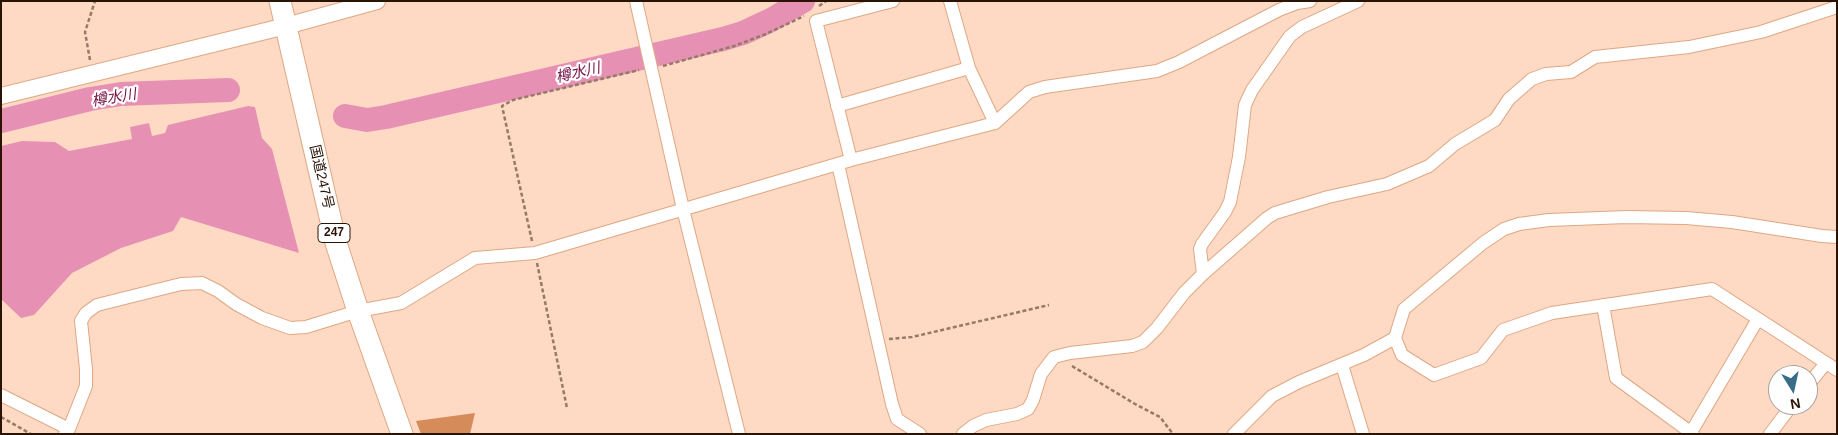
<!DOCTYPE html>
<html>
<head>
<meta charset="utf-8">
<style>
	body { margin:0 }
	#map { position:relative; width:1838px; height:435px; overflow:hidden; background:#fedac4; font-family:Arial,sans-serif }
	canvas { display:block }
	.frame { position:absolute; inset:0; border:2px solid #281305; pointer-events:none }
	.north { position:absolute; left:1768px; top:365px; width:50px; height:50px; box-sizing:border-box; background:#fff; border:1px solid #a9a19b; border-radius:50%; rotate:170deg; font-size:14px; font-weight:700; line-height:20px; text-align:center; color:#281305 }
	.north::after { content:''; display:block; margin:auto; width:18px; height:22px; background:#386c89; clip-path:polygon(50% 0,100% 100%,50% 72%,0 100%) }
</style>
</head>
<body>
<div id="map">
<canvas width="1838" height="435"></canvas>
<div class="frame"></div>
<div class="north">N</div>
</div>
<script>
const g = document.querySelector('canvas').getContext('2d');
g.lineJoin = 'round';
function paint(path, color) {
  g.fillStyle = color;
  g.fill(path, 'evenodd');
}
function shape(rows) {
  const path = new Path2D();
  for (const r of rows) {
    path.moveTo(r[0], r[1]);
    for (let i = 2; i < r.length; i += 2) path.lineTo(r[i], r[i + 1]);
  }
  return path;
}
function stroke(path, color, width, dash) {
  g.strokeStyle = color;
  g.lineWidth = width;
  g.lineCap = dash ? 'butt' : 'round';
  g.setLineDash(dash || []);
  g.stroke(path);
}
function label(font, color, halo, rows, align = 'center') {
  g.font = font + ' Arial,"Noto Sans JP",sans-serif';
  g.lineWidth = 4.5;
  g.setLineDash([]);
  g.textBaseline = 'middle';
  g.strokeStyle = halo;
  g.fillStyle = color;
  for (const [text, x, y, turn = 0] of rows) {
    g.save();
    g.translate(x, y);
    g.rotate((+turn || 0) * Math.PI / 180);
    g.textAlign = isNaN(turn) ? turn : align;
    if (halo) g.strokeText(text, 0, 0);
    g.fillText(text, 0, 0);
    g.restore();
  }
}
const forest = shape([
	[475,413,470,434,421,434,416,421]
]);
const water = shape([
	[248,106,255,107,262,138,272,149,299,253,181,217,173,231,121,248,72,273,34,315,21,318,1,299,1,146,22,141,55,142,69,151,132,139,130,127,149,123,152,136,165,133,168,125]
]);
const river = shape([
	[345,116,367,120,386,117,723,39,743,33,771,20,803,1],
	[1,121,90,99,121,94,228,90]
]);
const path = shape([
	[819,6,826,1],
	[90,60,85,32,95,1],
	[663,66,734,46,766,34,804,16],
	[532,241,502,106,513,100,639,70],
	[537,263,567,408],
	[889,339,912,337,1049,305],
	[1072,366,1135,404,1160,417,1173,434],
	[1,417,31,434]
]);
const minor = shape([
	[636,1,683,209,739,434],
	[950,1,969,68,995,123],
	[837,106,969,68],
	[851,160,816,21,893,1],
	[838,164,892,404,897,419,920,434],
	[1837,237,1822,236,1732,222,1686,218,1626,217,1549,220,1519,224,1504,229,1483,243,1404,309,1395,338,1402,355,1434,375,1481,358,1503,330,1552,313,1712,289,1837,370],
	[1203,274,1267,218,1275,213,1328,197,1387,184,1429,166,1455,144,1495,120,1509,99,1532,79,1546,74,1571,72,1595,57,1689,47,1761,32,1837,7],
	[1603,305,1616,378,1693,434],
	[1342,365,1363,434],
	[1808,385,1826,363],
	[1,395,69,429],
	[65,434,69,429,86,386,86,369,81,321,86,313,97,305,181,284,202,283,218,291,236,304,262,318,290,328,306,327,358,311,401,303,475,258,535,253,851,160,995,123,1029,92,1045,87,1157,71,1179,62,1279,10,1297,3,1310,1],
	[963,434,973,426,986,420,1017,414,1028,409,1033,400,1041,374,1054,357,1070,353,1132,346,1143,342,1157,328,1184,293,1203,274,1200,249,1202,244,1225,212,1230,202,1239,157,1245,105,1252,90,1290,36,1302,27,1358,1],
	[1234,434,1272,396,1299,382,1364,355,1395,338],
	[1690,434,1758,319],
	[1770,434,1792,405]
]);
const tertiary = shape([
	[1,96,286,26,377,1]
]);
const trunk = shape([
	[280,1,336,243,358,311,402,434]
]);
const shields = [
	[334,233,32]
];
const shieldNames = [
	["247",334,233]
];
const streetNames = [
	["国道247号",321,177,77]
];
const waterNames = [
	["樽水川",578,73,-13],
	["樽水川",114,98,-9]
];
paint(forest, '#d58c5a');
paint(water, '#e691b3');
stroke(river, '#e691b3', 24);
stroke(minor, '#dfa783', 14);
stroke(tertiary, '#dfa783', 18);
stroke(trunk, '#dfa783', 23);
stroke(path, '#967967', 2.5, [4, 2.5]);
stroke(minor, '#fff', 12);
stroke(tertiary, '#fff', 16);
stroke(trunk, '#fff', 21);
for (const [x, y, w] of shields) {
  const box = new Path2D();
  box.roundRect(x - w / 2, y - 9.5, w, 19, 4);
  g.fillStyle = '#fff';
  g.fill(box);
  stroke(box, '#281305', 1);
}
label('bold 12px', '#281305', null, shieldNames);
label('14px', '#281305', '#fff', streetNames);
label('italic 15px', '#761147', '#fff', waterNames);
</script>
</body>
</html>
